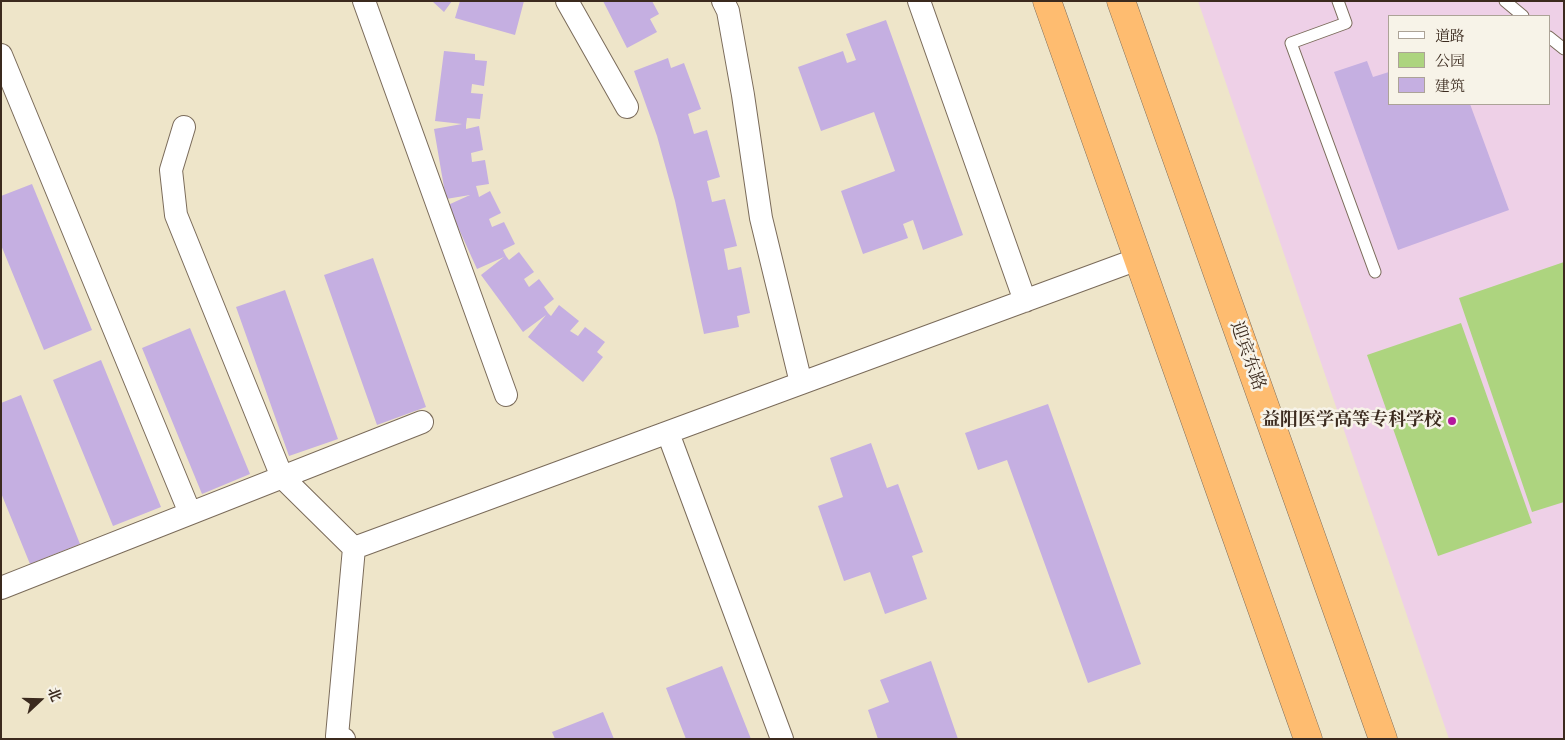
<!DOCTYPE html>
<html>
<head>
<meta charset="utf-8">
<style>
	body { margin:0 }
	#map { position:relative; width:1565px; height:740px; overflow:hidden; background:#eee5c9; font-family:"Libre Bodoni","Noto Serif SC",serif }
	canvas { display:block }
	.frame { position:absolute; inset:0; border:2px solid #3b2a1e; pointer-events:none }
	.legend { position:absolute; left:1388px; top:15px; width:162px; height:90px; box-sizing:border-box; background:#f7f3e8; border:1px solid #aca397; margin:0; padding:6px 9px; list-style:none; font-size:15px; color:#3b2a1e }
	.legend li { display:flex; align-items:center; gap:10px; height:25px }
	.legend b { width:25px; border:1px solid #aca397 }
	.north { position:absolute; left:15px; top:675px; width:50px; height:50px; -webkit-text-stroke:4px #f7f3e8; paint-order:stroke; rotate:69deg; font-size:14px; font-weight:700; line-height:20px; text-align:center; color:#3b2a1e }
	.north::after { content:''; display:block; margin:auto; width:18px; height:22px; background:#3b2a1e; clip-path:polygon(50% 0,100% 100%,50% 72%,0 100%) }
</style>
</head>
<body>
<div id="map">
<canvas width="1565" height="740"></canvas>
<div class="frame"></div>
<ul class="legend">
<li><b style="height:6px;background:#fff"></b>道路</li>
<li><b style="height:14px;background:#add47f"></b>公园</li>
<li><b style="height:14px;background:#c5afe1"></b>建筑</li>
</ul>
<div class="north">北</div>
</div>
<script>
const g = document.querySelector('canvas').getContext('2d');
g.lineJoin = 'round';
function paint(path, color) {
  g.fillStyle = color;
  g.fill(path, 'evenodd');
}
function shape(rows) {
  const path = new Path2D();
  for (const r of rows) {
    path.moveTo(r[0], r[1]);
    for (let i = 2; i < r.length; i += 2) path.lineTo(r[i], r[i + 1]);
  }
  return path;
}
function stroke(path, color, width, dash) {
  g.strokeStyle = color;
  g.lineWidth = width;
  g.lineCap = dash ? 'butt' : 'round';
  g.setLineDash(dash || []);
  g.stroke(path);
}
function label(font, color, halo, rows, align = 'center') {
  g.font = font + ' "Libre Bodoni","Noto Serif SC",serif';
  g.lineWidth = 5;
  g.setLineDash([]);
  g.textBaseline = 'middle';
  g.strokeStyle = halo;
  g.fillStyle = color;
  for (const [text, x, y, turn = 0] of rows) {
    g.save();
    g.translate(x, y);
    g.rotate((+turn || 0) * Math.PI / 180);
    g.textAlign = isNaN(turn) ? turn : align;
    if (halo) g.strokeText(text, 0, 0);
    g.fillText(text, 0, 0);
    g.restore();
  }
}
const built = shape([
	[1198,1,1564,1,1564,739,1449,739],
	[1389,16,1549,16,1549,104,1389,104]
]);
const green = shape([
	[1564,262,1564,502,1532,512,1459,298],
	[1461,323,1532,523,1438,556,1367,355]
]);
const building = shape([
	[432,1,452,1,444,12],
	[460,1,524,1,515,35,455,18],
	[603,1,652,1,659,14,650,19,657,32,627,48],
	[886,20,963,235,923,250,913,220,903,224,908,238,863,254,841,191,895,171,874,112,821,131,798,67,843,51,847,63,856,60,846,34],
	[444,51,475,54,475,60,487,61,484,86,472,84,471,93,483,94,480,119,467,118,466,125,466,129,479,126,483,150,471,153,472,162,485,160,489,184,476,186,478,193,479,197,490,191,501,213,489,219,492,227,504,222,515,244,503,250,506,256,509,260,519,252,534,272,524,279,529,287,539,279,554,299,544,307,548,313,551,316,559,305,579,321,570,331,578,336,585,327,605,342,597,352,603,357,583,382,528,337,546,315,523,332,481,275,504,257,477,269,448,205,470,195,446,199,434,129,462,124,435,121],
	[668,58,671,68,684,63,701,109,688,114,694,134,707,130,720,177,707,181,712,202,725,199,737,246,724,249,728,270,741,267,750,313,737,316,739,327,704,334,675,201,657,136,634,71],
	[1367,61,1373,77,1389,72,1389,104,1470,104,1509,210,1398,250,1334,72],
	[32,184,92,330,44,350,1,245,1,196],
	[373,258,426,407,377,425,324,275],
	[285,290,338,439,289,456,236,307],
	[190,328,250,474,202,494,142,348],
	[101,360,161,507,113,526,53,380],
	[21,395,80,544,30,564,1,493,1,403],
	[1048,404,1141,664,1088,683,1007,460,978,470,965,433],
	[871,443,887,488,898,484,923,552,912,556,927,599,885,614,870,572,844,581,818,506,843,497,830,458],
	[931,661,958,739,878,739,868,710,889,702,880,680],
	[722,666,751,739,686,739,666,688],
	[603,712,614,739,555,739,552,732]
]);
const service = shape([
	[1338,1,1346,23,1291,43,1375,272],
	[1505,1,1523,16],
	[1549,37,1564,49]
]);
const minor = shape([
	[364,1,506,395],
	[567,1,627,107],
	[723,1,728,11,743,95,761,218,801,383],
	[919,1,1025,301],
	[1,55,190,513],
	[184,127,171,170,176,215,282,477,354,548,1138,259],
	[668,433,782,739],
	[1,588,422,422],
	[344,739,337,736,354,548]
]);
const trunk = shape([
	[1047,1,1308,739],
	[1121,1,1383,739]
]);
const markers = [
	[1452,421,5,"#b5179e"]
];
const streetNames = [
	["迎宾东路",1247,356,70]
];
const poiNames = [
	["益阳医学高等专科学校",1442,421]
];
paint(built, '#eed0e7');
paint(green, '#add47f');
paint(building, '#c5afe1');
stroke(service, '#7a6b5a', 13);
stroke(minor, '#7a6b5a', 24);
stroke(trunk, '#7a6b5a', 29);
stroke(service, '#fff', 11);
stroke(minor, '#fff', 22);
stroke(trunk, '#febc70', 28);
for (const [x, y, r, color] of markers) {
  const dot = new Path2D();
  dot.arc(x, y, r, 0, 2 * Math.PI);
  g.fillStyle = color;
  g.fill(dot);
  stroke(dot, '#f7f3e8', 2);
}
label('18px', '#3b2a1e', '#f7f3e8', streetNames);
label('bold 18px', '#3b2a1e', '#f7f3e8', poiNames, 'right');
</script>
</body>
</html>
